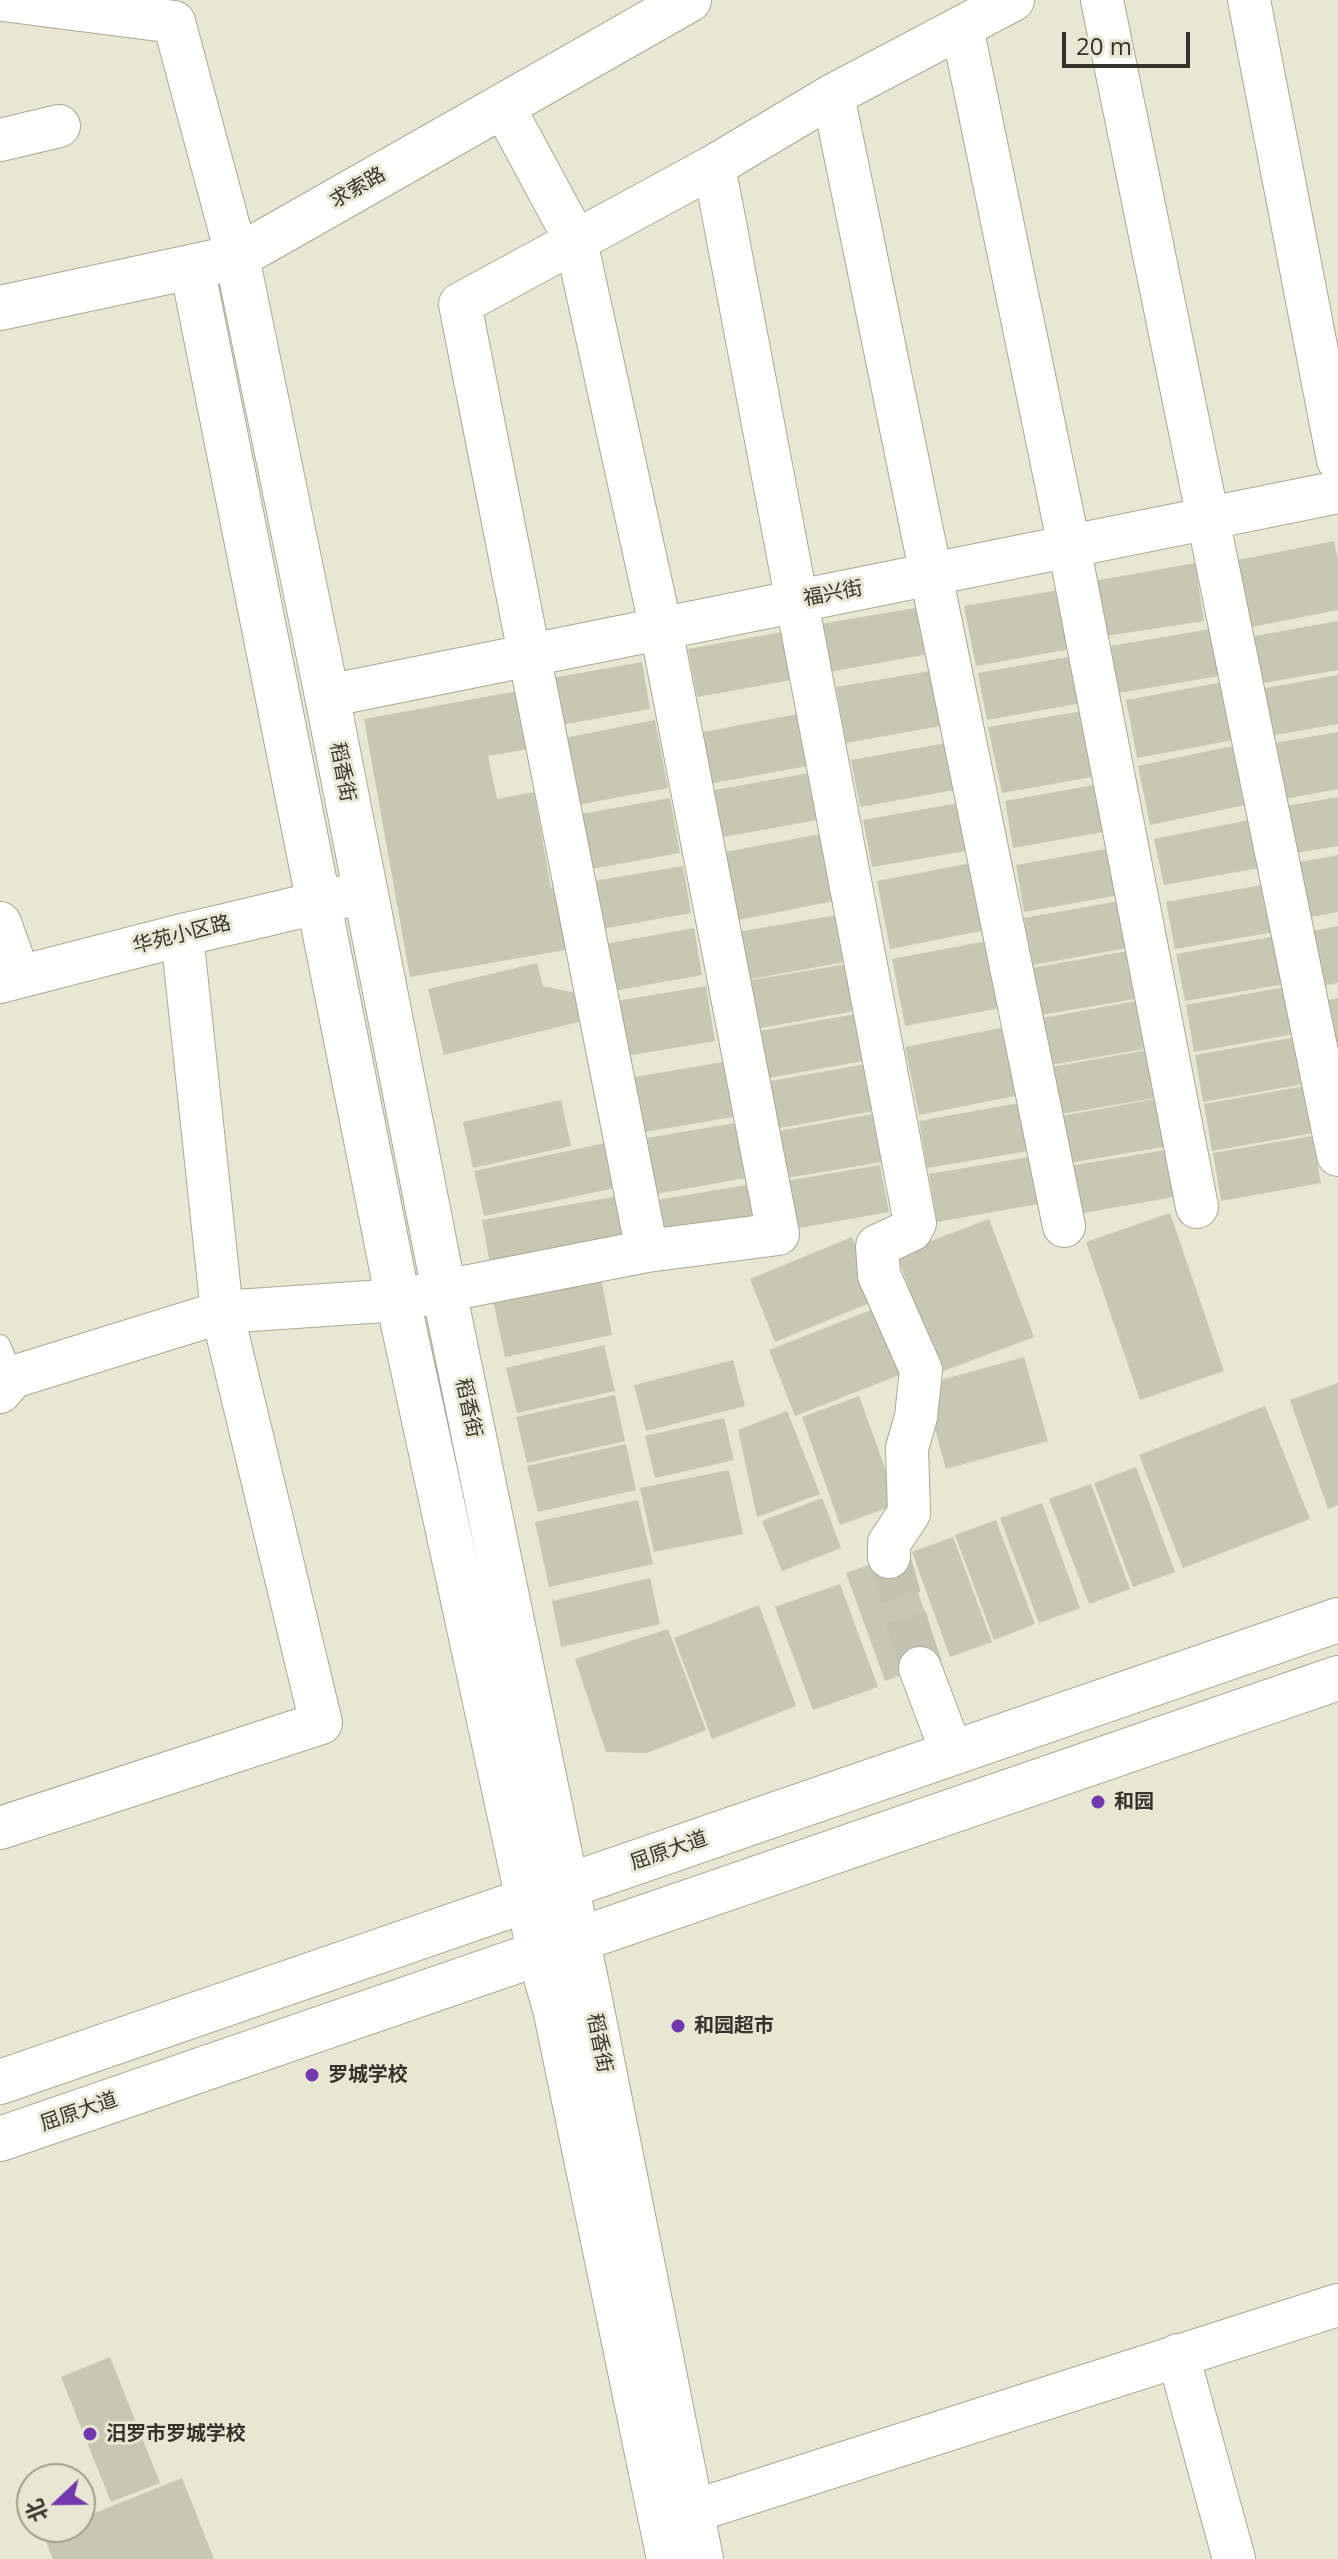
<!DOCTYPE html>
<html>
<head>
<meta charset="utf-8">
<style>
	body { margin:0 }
	#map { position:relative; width:1338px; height:2559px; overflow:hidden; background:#e8e7d3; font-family:"Open Sans","Noto Sans SC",sans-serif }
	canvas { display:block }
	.north { position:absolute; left:16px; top:2463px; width:80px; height:80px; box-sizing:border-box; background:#e8e7d3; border:2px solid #a09f90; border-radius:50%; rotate:248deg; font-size:22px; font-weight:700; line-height:32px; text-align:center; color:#34342c }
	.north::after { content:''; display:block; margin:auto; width:28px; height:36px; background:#7438ae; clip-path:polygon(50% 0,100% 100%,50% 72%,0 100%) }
	.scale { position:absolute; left:1062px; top:32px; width:128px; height:36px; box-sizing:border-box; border:4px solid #34342c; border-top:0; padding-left:10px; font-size:24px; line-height:28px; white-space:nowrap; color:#34342c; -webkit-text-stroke:6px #e8e7d3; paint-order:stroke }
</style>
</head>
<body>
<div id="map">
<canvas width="1338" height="2559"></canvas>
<div class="north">北</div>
<div class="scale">20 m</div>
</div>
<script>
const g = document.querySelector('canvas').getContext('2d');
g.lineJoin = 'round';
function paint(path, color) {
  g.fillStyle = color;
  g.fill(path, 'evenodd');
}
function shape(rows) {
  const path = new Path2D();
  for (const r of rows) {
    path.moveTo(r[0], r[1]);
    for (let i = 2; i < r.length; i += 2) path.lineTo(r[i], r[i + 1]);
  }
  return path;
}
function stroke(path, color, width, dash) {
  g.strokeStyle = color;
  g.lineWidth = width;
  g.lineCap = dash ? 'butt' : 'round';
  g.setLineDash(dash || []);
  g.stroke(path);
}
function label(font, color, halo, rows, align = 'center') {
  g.font = font + ' "Open Sans","Noto Sans SC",sans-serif';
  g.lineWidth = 6;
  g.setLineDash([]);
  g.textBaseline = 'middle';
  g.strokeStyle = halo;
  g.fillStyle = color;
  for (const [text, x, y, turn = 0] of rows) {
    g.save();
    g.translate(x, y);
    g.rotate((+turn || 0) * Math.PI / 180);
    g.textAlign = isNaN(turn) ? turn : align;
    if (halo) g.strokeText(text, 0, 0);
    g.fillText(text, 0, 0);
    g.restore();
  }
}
const building = shape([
	[1334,541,1338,560,1338,610,1246,628,1233,561],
	[1195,563,1204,621,1106,636,1094,581],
	[1065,589,1076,648,976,666,964,606],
	[921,607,929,654,829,672,820,624],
	[1338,621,1338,670,1258,684,1249,637],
	[1210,629,1219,676,1119,693,1111,646],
	[788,631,797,679,697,697,688,649],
	[1079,655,1087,702,987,720,978,673],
	[642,662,650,709,550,727,541,680],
	[936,670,946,725,846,743,836,687],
	[1338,675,1338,724,1270,736,1261,689],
	[1223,682,1234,740,1137,758,1126,700],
	[523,690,534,748,488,756,497,799,534,792,551,888,565,885,577,948,410,977,364,719],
	[1088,710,1103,775,1002,793,988,727],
	[798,714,808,766,708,784,698,733],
	[655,720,668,788,567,807,554,740],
	[1338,732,1338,789,1284,799,1274,743],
	[952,742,960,789,860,807,851,760],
	[1232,746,1245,805,1150,825,1138,766],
	[809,773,817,820,718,838,709,791],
	[1105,783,1114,830,1013,848,1005,801],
	[1338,797,1338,846,1295,853,1287,806],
	[670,798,680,853,580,871,570,816],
	[964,802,972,850,872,867,863,820],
	[1254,819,1265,867,1164,885,1154,839],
	[820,834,834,901,733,921,720,853],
	[1117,847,1125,894,1024,912,1016,865],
	[1338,855,1338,912,1305,918,1295,863],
	[977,862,991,929,890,949,877,881],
	[683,866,691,913,591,931,582,883],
	[1267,884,1275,932,1175,949,1166,902],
	[1125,900,1133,947,1033,965,1024,918],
	[837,915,845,962,746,980,737,932],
	[1338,926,1338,983,1322,986,1313,931],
	[694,928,702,975,602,993,594,946],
	[1276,936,1285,984,1185,1001,1176,954],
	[992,940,1006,1007,905,1026,892,959],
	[1133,950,1141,998,1041,1015,1032,968],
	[537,963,543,986,576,993,583,1021,444,1055,428,989],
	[847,964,855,1011,755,1029,746,981],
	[706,986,715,1041,614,1058,605,1003],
	[1285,987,1294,1034,1194,1052,1186,1005],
	[1338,998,1338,1060,1325,1001],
	[1142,1000,1151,1048,1050,1065,1042,1018],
	[855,1014,863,1061,763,1079,754,1032],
	[1006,1027,1020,1095,919,1115,905,1047],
	[1296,1037,1304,1084,1203,1102,1195,1055],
	[1153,1049,1161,1097,1061,1114,1052,1067],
	[723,1062,733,1117,633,1134,623,1079],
	[866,1064,874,1111,774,1129,765,1082],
	[1305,1086,1313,1133,1212,1151,1204,1104],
	[1161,1098,1169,1146,1069,1163,1061,1116],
	[561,1100,571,1146,473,1168,463,1122],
	[1019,1103,1028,1151,927,1168,919,1121],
	[873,1114,882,1162,781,1179,773,1132],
	[747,1121,757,1176,656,1194,647,1138],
	[1312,1136,1321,1183,1221,1201,1213,1153],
	[619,1140,629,1185,484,1216,474,1171],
	[1171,1149,1179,1196,1078,1214,1070,1166],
	[1029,1157,1038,1204,937,1222,929,1174],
	[880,1165,889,1212,788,1230,780,1182],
	[758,1183,766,1230,666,1248,657,1200],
	[630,1194,639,1243,491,1270,482,1220],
	[1170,1213,1224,1371,1140,1400,1086,1242],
	[989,1219,1034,1337,941,1372,896,1254],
	[852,1237,877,1300,775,1342,750,1279],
	[601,1278,612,1335,505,1357,493,1300],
	[881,1306,907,1372,795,1416,769,1350],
	[604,1345,615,1391,517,1413,506,1368],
	[1024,1357,1048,1441,946,1469,923,1385],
	[733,1360,745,1406,646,1431,634,1385],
	[1338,1383,1338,1505,1328,1509,1290,1400],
	[615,1395,625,1441,527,1463,516,1417],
	[859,1396,898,1504,840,1525,802,1417],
	[1265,1406,1310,1519,1183,1568,1139,1455],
	[787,1411,820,1494,757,1517,738,1430],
	[724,1418,734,1460,655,1478,645,1436],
	[626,1444,636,1490,538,1512,527,1466],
	[1136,1467,1175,1572,1133,1587,1094,1483],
	[729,1470,743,1534,654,1552,640,1488],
	[1091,1484,1130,1589,1089,1604,1049,1499],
	[822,1498,841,1548,782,1571,762,1521],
	[638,1500,653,1564,549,1587,535,1522],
	[1042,1503,1080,1608,1039,1623,1000,1518],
	[996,1520,1035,1624,994,1640,955,1535],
	[953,1537,992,1642,950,1657,912,1552],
	[904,1552,942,1661,885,1681,846,1573],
	[650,1578,660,1624,561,1647,552,1601],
	[840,1584,878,1687,813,1710,775,1607],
	[759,1605,796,1706,712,1739,674,1638],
	[668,1629,706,1730,647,1753,606,1752,575,1659],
	[110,2357,160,2483,111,2502,61,2377],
	[182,2478,214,2559,53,2559,43,2534,60,2527,80,2527,80,2519]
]);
const minorTunnel = shape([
	[889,1557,920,1668]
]);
const service = shape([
	[0,1345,13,1377]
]);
const minor = shape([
	[3,0,174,22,237,257],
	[1102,0,1338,1155],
	[1249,0,1338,460],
	[962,27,1069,546,1197,1207],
	[833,95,1064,1226],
	[0,140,59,126],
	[714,166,915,1223,911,1230,877,1246,879,1275,921,1370,916,1417,907,1448,909,1513,889,1543,889,1557],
	[327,696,1338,492],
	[0,923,19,976],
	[0,982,182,935,364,892],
	[647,1251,460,304,714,166,833,95,1013,0],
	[0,1392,13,1377,222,1312,398,1300,647,1251,778,1234,661,629,576,241,503,106],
	[920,1668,952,1753],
	[0,1828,321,1723,222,1312,182,935],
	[1178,2355,1234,2559],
	[691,2512,1338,2305]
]);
const tertiary = shape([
	[237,257,327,696,444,1291,590,2000,701,2559],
	[192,267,398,1300,540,1955,556,2013,669,2559],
	[0,308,237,257,689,0]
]);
const primary = shape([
	[0,2082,1338,1620],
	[0,2139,1338,1678]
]);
const markers = [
	[1098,1802,8,"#7438ae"],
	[678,2026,8,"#7438ae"],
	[312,2075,8,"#7438ae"],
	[90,2434,8,"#7438ae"]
];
const streetNames = [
	["求索路",358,188,-30],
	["福兴街",833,594,-11],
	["稻香街",342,772,79],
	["华苑小区路",182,935,-14],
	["稻香街",468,1408,78],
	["屈原大道",669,1851,-19],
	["稻香街",599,2043,79],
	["屈原大道",79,2112,-19]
];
const poiNames = [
	["和园",1114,1802],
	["和园超市",694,2026],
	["罗城学校",328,2075],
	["汨罗市罗城学校",106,2434]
];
paint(building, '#c8c7b3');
stroke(minorTunnel, '#c4c3b2', 42, [42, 21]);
stroke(service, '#a9a996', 22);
stroke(minor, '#a9a996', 44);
stroke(tertiary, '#a9a996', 46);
stroke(primary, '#a9a996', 46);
stroke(service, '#fff', 20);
stroke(minor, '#fff', 42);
stroke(tertiary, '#fff', 44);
stroke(primary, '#fff', 44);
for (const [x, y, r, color] of markers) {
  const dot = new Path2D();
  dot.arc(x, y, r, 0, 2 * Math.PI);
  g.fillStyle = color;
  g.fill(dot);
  stroke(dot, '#e8e7d3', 3);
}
label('20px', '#34342c', '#e8e7d3', streetNames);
label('bold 20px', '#34342c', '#e8e7d3', poiNames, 'left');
</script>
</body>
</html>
